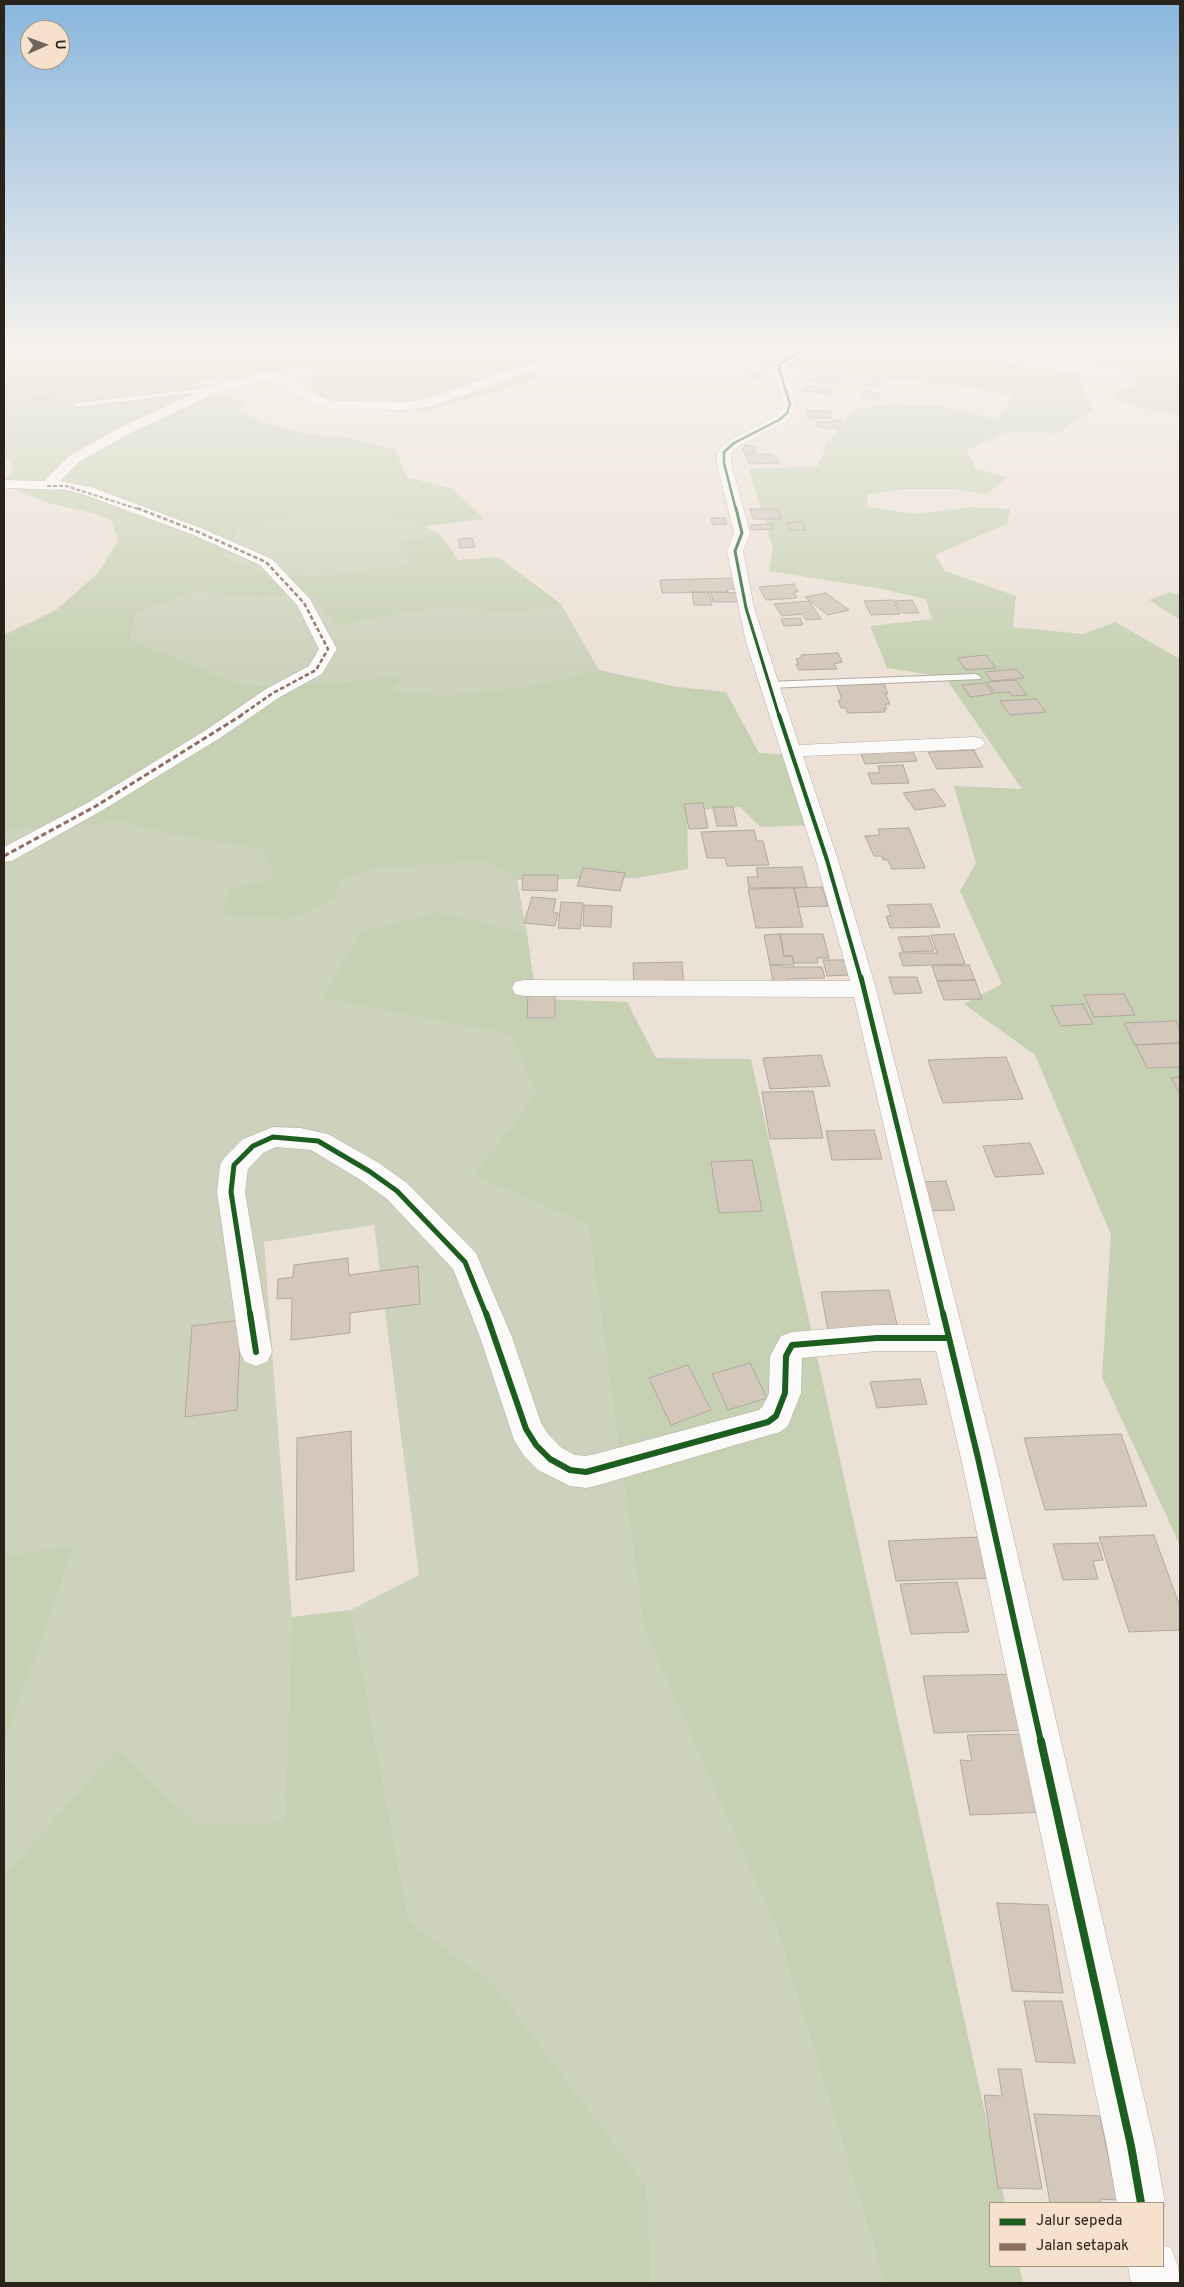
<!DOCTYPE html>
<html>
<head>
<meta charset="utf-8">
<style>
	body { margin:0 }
	#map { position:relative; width:1184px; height:2287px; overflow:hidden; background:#ece1d6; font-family:Overpass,sans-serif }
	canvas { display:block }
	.frame { position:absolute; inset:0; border:5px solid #2a231b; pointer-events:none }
	.legend { position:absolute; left:989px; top:2202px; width:175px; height:65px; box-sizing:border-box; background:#f6e2cc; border:1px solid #a49685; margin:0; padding:6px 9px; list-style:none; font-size:15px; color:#2a231b }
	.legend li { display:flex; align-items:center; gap:10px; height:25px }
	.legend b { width:25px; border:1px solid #a49685 }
	.north { position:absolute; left:20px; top:20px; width:50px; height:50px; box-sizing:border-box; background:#f6e2cc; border:1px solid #a49685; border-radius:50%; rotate:88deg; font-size:14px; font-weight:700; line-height:20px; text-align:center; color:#2a231b }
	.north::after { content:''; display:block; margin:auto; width:18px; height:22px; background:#6e665c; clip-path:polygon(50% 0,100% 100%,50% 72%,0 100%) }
</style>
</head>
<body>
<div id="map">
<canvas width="1184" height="2287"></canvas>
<div class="frame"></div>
<ul class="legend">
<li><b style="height:6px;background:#1b5e20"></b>Jalur sepeda</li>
<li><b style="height:6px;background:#8d6e63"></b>Jalan setapak</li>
</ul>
<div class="north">U</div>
</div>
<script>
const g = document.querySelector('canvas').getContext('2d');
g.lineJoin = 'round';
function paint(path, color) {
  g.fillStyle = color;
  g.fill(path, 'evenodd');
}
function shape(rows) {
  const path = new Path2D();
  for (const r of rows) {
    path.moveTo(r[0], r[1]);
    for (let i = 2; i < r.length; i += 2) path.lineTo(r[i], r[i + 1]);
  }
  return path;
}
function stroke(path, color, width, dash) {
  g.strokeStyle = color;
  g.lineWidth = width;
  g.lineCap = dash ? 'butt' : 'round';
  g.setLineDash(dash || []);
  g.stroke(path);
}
const green = shape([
	[627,348,673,348,719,361,638,355],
	[340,512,382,516,424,526,441,535,401,539,412,564,309,576,255,569,221,553,239,528,287,519],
	[196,591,260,599,311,595,335,626,443,607,516,614,561,604,599,670,529,686,449,695,392,691,404,676,319,683,241,685,131,639,136,614],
	[118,821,163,833,262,849,274,877,230,889,340,880,377,868,489,862,517,880,527,933,441,912,322,998,511,1035,536,1094,473,1175,588,1225,644,1629,777,1930,885,2283,652,2283,647,2187,493,1983,409,1921,351,1610,419,1575,374,1225,264,1242,292,1616,284,1822,195,1823,117,1748,4,1878,6,1739,75,1545,4,1556,4,829,69,828]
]);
const forest = shape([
	[4,348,21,348,21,351,44,354,50,348,627,348,638,355,613,355,529,371,542,379,431,409,379,410,341,408,326,405,311,386,314,370,303,365,281,372,240,379,202,380,199,391,246,401,239,410,265,423,302,433,350,438,396,450,406,477,452,489,485,519,424,526,382,516,340,512,287,519,239,528,222,554,255,569,309,576,412,564,401,539,441,535,458,560,498,557,561,604,516,614,443,607,335,626,311,595,260,599,196,591,136,614,131,639,241,685,319,683,404,676,392,691,449,695,529,686,599,670,677,687,726,692,759,753,793,755,814,825,761,827,740,807,687,811,688,869,636,878,517,880,489,862,377,868,340,880,334,899,290,919,223,915,230,889,274,877,262,849,163,833,118,821,69,828,4,829,4,702,6,696,4,695,4,635,56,610,98,573,118,541,112,521,95,514,49,503,22,493,4,482,14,467,4,455],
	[673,348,1026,348,1023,356,978,353,981,360,1077,372,1092,410,1058,433,1009,432,966,450,976,469,1007,477,986,495,954,489,906,489,868,494,867,507,914,514,971,507,1010,509,1007,524,935,555,945,571,1016,596,1013,627,1083,634,1115,622,1180,659,1180,1545,1102,1377,1111,1235,1035,1055,964,1004,1002,984,960,891,976,863,954,786,1022,789,945,677,887,668,870,626,932,619,926,599,883,589,769,571,773,548,749,469,818,466,827,443,855,408,893,405,942,406,996,419,1014,396,967,387,719,361],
	[1064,348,1180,348,1180,415,1132,406,1113,395,1138,384,1122,371,1081,358],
	[1170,592,1180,595,1180,620,1149,600],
	[441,912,527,933,536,999,627,1002,656,1058,751,1059,1005,2203,990,2203,990,2266,1019,2266,1023,2283,885,2283,777,1930,644,1629,588,1225,473,1175,536,1094,511,1035,322,998,362,932],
	[75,1545,6,1739,4,1877,117,1748,195,1823,284,1822,292,1617,351,1610,409,1921,493,1983,647,2187,652,2283,4,2283,4,1556]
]);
const building = shape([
	[496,369,505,372,494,376,484,373,496,369],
	[827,372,844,374,837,384,807,380,813,373,825,375,827,372],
	[748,373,762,373,764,377,750,377,748,373],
	[174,378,179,387,161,389,157,381,174,378],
	[464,379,477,382,467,386,454,383,464,379],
	[868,379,886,381,883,387,865,385,868,379],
	[153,382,156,387,140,389,137,384,153,382],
	[806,386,831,387,829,391,834,391,832,394,803,391,806,386],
	[866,391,881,393,877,399,862,397,866,391],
	[49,398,52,404,37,406,34,400,49,398],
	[807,410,830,411,831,418,807,418,807,410],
	[832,420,842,421,839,429,818,427,819,425,816,425,817,421,831,422,832,420],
	[745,445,757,447,754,453,742,451,745,445],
	[745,454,773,454,780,463,749,464,745,454],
	[750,509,778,509,781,519,753,519,750,509],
	[711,518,725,518,727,524,713,525,711,518],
	[802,522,805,530,790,530,787,523,802,522],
	[772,524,773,529,752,530,751,525,772,524],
	[472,538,475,547,460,548,458,539,472,538],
	[734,578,737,589,727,589,728,592,662,593,660,580,734,578],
	[794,584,798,592,794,592,797,598,766,600,759,587,794,584],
	[692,592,709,592,712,605,694,605,692,592],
	[711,592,740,593,742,602,713,602,711,592],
	[826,593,849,610,828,615,805,597,826,593],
	[893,600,900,614,871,615,864,601,893,600],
	[912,600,919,613,902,613,895,601,912,600],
	[809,601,821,619,806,620,802,614,782,616,774,604,809,601],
	[800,618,803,625,784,626,781,619,800,618],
	[838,653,842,662,834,664,837,669,799,670,796,664,799,664,796,659,802,657,801,655,838,653],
	[986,655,996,668,966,670,957,658,986,655],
	[1016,669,1024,678,992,681,985,672,1016,669],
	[1015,680,1027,695,1012,696,1009,692,995,693,987,682,1015,680],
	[985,683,993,694,970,697,962,685,985,683],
	[884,684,888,694,885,694,890,704,885,704,887,709,884,709,885,712,848,713,845,708,841,708,838,700,842,700,837,685,884,684],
	[1036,699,1046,712,1010,715,1000,701,1036,699],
	[912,749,917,761,865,764,860,751,912,749],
	[974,750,983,767,937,769,928,752,974,750],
	[903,765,909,783,872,784,868,773,880,773,878,766,903,765],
	[934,789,946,806,915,810,903,793,934,789],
	[703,803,708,828,689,829,684,804,703,803],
	[713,807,733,807,737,826,717,826,713,807],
	[909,828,925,868,892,869,888,860,883,860,882,856,874,856,865,836,880,835,878,829,909,828],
	[754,830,757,841,763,841,769,865,727,866,725,858,707,858,701,832,754,830],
	[802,867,807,887,749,888,747,877,758,877,756,868,802,867],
	[583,868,625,873,620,891,577,886,583,868],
	[523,875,558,875,557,891,522,890,523,875],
	[822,887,828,906,798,907,794,888,822,887],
	[794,888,803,927,756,928,748,889,794,888],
	[532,897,556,899,553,912,558,913,555,926,524,923,532,897],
	[561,902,583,903,580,929,558,928,561,902],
	[931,904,940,927,890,928,886,916,891,916,887,905,931,904],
	[584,905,612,906,611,927,583,926,584,905],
	[780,934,823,934,829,958,817,958,818,963,794,963,792,956,784,956,780,934],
	[780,934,784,956,792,956,794,965,770,965,764,935,780,934],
	[954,934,965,964,903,966,899,953,937,953,931,935,954,934],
	[929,936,934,951,903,952,898,937,929,936],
	[823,960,845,960,849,975,827,976,823,960],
	[682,962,684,987,634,988,633,963,682,962],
	[770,965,781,965,782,967,822,967,825,978,787,979,788,986,774,986,770,965],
	[969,965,975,980,937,981,932,966,969,965],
	[889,977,917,977,922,993,894,994,889,977],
	[975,980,982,999,944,1000,937,981,975,980],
	[1124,994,1135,1015,1094,1017,1084,995,1124,994],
	[528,995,555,995,555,1018,527,1018,528,995],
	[1083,1004,1093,1024,1061,1026,1051,1006,1083,1004],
	[1176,1021,1180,1030,1180,1043,1135,1045,1124,1023,1176,1021],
	[1180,1043,1180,1067,1147,1068,1136,1045,1180,1043],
	[821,1055,830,1086,770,1089,763,1058,821,1055],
	[1006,1057,1023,1099,943,1103,928,1060,1006,1057],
	[1180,1077,1180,1094,1171,1078,1180,1077],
	[813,1091,823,1138,770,1139,762,1092,813,1091],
	[874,1130,882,1159,832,1160,826,1131,874,1130],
	[1030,1143,1044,1174,995,1177,983,1146,1030,1143],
	[752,1160,762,1211,719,1213,711,1162,752,1160],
	[946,1181,955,1210,930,1211,922,1182,946,1181],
	[348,1258,349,1275,418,1266,420,1304,350,1313,350,1333,291,1340,292,1298,277,1299,278,1279,293,1277,294,1265,348,1258],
	[889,1290,898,1329,828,1331,821,1292,889,1290],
	[241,1320,237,1410,185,1417,192,1326,241,1320],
	[750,1363,767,1398,728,1410,712,1374,750,1363],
	[688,1365,711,1410,671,1425,649,1378,688,1365],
	[920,1379,927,1404,877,1408,870,1382,920,1379],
	[351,1431,354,1571,296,1580,297,1438,351,1431],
	[1121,1434,1147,1506,1045,1510,1024,1438,1121,1434],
	[1154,1535,1180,1607,1180,1630,1129,1632,1099,1537,1154,1535],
	[980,1537,991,1578,896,1581,888,1541,980,1537],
	[1098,1543,1103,1560,1093,1561,1098,1579,1063,1580,1053,1544,1098,1543],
	[957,1582,969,1632,911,1634,900,1584,957,1582],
	[1023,1674,1033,1730,934,1733,923,1676,1023,1674],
	[1029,1734,1048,1812,970,1815,960,1760,972,1761,967,1735,1029,1734],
	[997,1903,1048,1905,1063,1993,1012,1991,997,1903],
	[1024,2001,1062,2001,1075,2063,1036,2062,1024,2001],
	[998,2069,1021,2069,1042,2189,998,2188,984,2095,1002,2096,998,2069],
	[1034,2114,1100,2116,1117,2200,1100,2199,1101,2203,1050,2203,1034,2114]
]);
const service = shape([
	[214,387,216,388,216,390,77,407,74,405,77,403,214,387],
	[976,674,981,677,980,679,769,688,764,685,769,682,976,674]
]);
const minor = shape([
	[788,348,812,348,784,366,796,404,793,413,784,423,739,446,731,453,731,463,750,533,743,551,754,608,799,745,975,737,982,739,985,743,982,747,975,749,803,756,838,860,876,989,995,1458,1155,2146,1165,2203,1163,2209,1163,2203,1117,2203,1107,2146,961,1458,936,1351,877,1351,802,1358,801,1393,788,1426,780,1432,599,1485,586,1488,570,1486,538,1470,524,1456,514,1440,480,1337,453,1269,387,1199,359,1179,311,1150,276,1147,263,1153,248,1169,245,1192,272,1352,267,1362,256,1366,245,1362,240,1352,217,1192,220,1165,224,1158,243,1139,273,1127,300,1128,328,1134,379,1163,407,1183,476,1253,512,1337,541,1423,548,1434,562,1448,575,1455,586,1456,599,1453,759,1410,763,1406,769,1393,770,1356,781,1336,792,1332,877,1325,930,1325,854,997,524,996,515,994,512,988,515,982,524,980,850,981,816,860,746,642,727,551,734,533,717,463,717,452,729,440,774,417,781,411,784,404,772,365,786,355,717,372,683,365,629,359,583,360,529,372,431,407,405,410,332,409,315,404,274,381,262,381,218,392,131,433,79,462,60,481,91,487,201,528,272,559,310,599,337,649,322,674,280,697,220,738,103,810,12,861,4,862,4,847,89,802,206,730,266,689,309,666,319,649,297,605,260,565,191,534,82,494,66,490,4,488,4,480,44,481,69,456,121,427,210,386,262,373,281,375,323,398,333,401,405,402,424,400,521,366,583,352,629,351,683,357,717,364,773,349,788,348],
	[1163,2245,1171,2248,1178,2266,1180,2283,1131,2283,1128,2266,1163,2266,1163,2245]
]);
const quietFar2 = shape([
	[47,486,66,486,141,510]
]);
const quietFar1 = shape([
	[137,508,196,531,266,562,304,603,328,649,316,670,273,693,240,716]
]);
const quiet = shape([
	[4,856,96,806,242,715]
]);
const cyclewayFar5 = shape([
	[736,510,724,463,724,452,734,443,779,420,787,413,790,404,778,365,806,348]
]);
const cyclewayFar4 = shape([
	[736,508,742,533,735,551,746,608,779,716]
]);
const cyclewayFar3 = shape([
	[779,715,827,860,861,979]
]);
const cyclewayFar2 = shape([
	[861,977,943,1314],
	[250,1314,231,1192,234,1165,253,1146,273,1137,318,1141,369,1171,397,1191,465,1262,486,1314]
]);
const cyclewayFar1 = shape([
	[250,1313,256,1352],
	[486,1313,526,1429,536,1445,550,1459,570,1470,586,1472,768,1422,776,1416,785,1393,786,1356,792,1345,877,1338,949,1338],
	[943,1313,978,1458,1041,1742]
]);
const cycleway = shape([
	[1041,1741,1131,2146,1141,2203]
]);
paint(green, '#ccd2bc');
paint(forest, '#c6d0b2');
paint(building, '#d4c8bb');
stroke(building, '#b1a8a0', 1);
stroke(service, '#b3aba2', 2);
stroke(minor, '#b3aba2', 1);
paint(service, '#fcfaf9');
paint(minor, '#fcfaf9');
stroke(quietFar2, '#8d6e63', 2, [4, 2]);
stroke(quietFar1, '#8d6e63', 2.5, [4.5, 2.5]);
stroke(quiet, '#8d6e63', 3, [5.5, 3]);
stroke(cyclewayFar5, '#1b5e20', 2.5);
stroke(cyclewayFar4, '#1b5e20', 3);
stroke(cyclewayFar3, '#1b5e20', 4);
stroke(cyclewayFar2, '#1b5e20', 5);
stroke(cyclewayFar1, '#1b5e20', 6);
stroke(cycleway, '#1b5e20', 8);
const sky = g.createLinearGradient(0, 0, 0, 668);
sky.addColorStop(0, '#89b6dd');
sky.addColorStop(0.52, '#f6f2ed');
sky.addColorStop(1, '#f6f2ed00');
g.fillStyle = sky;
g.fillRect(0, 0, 1184, 668);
</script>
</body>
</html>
